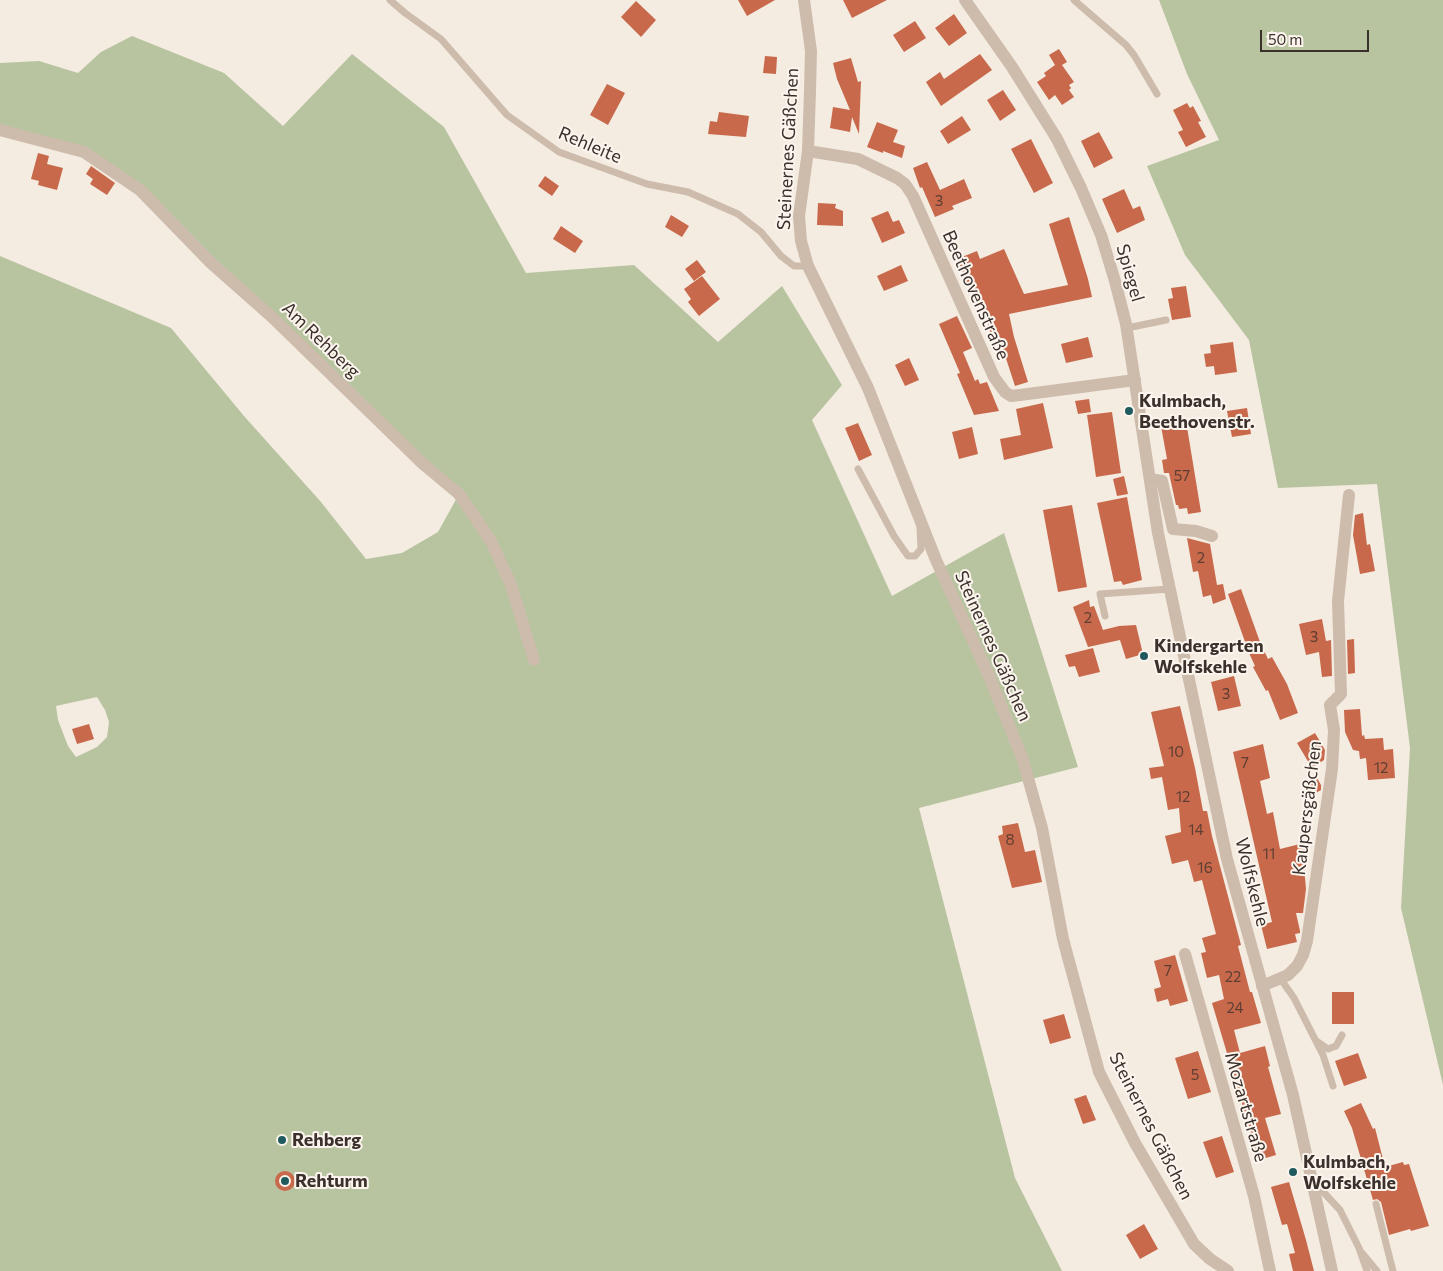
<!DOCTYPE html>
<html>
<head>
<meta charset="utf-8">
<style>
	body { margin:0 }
	#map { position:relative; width:1443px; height:1271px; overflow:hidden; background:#f4ebe1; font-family:Commissioner,sans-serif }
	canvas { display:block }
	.scale { position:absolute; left:1260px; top:30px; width:109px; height:22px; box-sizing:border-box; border:2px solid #3b302b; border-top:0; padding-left:6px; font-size:15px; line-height:18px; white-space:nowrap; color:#3b302b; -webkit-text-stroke:4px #fbf5ee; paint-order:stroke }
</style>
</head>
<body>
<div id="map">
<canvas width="1443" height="1271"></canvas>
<div class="scale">50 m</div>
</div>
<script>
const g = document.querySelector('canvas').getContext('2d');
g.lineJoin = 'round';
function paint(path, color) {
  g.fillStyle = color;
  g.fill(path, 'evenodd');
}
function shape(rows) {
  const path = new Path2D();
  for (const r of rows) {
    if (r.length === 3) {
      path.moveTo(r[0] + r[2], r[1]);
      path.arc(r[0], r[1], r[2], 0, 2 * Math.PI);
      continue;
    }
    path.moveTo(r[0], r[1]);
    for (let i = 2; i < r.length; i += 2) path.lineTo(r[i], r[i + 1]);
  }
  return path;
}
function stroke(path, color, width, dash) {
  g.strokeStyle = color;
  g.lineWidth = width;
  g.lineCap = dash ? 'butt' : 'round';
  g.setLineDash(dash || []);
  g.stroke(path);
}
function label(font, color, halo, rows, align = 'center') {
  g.font = font + ' Commissioner,sans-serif';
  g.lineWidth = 4;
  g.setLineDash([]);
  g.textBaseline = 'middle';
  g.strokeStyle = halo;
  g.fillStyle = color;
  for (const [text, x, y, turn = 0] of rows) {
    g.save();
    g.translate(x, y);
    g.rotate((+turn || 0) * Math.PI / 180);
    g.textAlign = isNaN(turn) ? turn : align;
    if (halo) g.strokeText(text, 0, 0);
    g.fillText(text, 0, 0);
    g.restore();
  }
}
const green = shape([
	[1159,0,1443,0,1443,1085,1401,908,1410,748,1377,484,1278,488,1249,340,1185,255,1147,166,1219,140,1187,74],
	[132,36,224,73,283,126,352,54,444,127,526,273,634,265,718,342,782,286,842,385,812,420,892,596,1004,533,1078,767,919,808,1015,1178,1062,1271,0,1271,0,256,171,328,244,416,321,502,366,559,402,553,438,532,459,494,140,190,84,152,0,130,0,63,39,61,78,73,101,52],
	[97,697,105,710,109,722,107,737,97,747,76,757,68,746,58,720,56,706]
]);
const building = shape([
	[738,0,775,0,747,16],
	[843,0,887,0,852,18],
	[636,1,656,20,641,37,621,17],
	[954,14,967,33,949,46,935,28],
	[915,21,926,38,904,52,893,35],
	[1059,49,1067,62,1062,65,1074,82,1069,85,1071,88,1069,90,1074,97,1062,105,1055,95,1049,100,1037,82,1046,76,1044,73,1055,65,1049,55],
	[980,54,992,70,941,106,926,82,940,72,944,79],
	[765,56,777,57,776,74,763,73],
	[851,58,858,82,861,81,859,134,852,117,850,132,830,128,833,107,850,110,837,79,833,63],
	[607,84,625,93,608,125,590,115],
	[1003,90,1016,110,1000,121,987,100],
	[1187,103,1190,108,1193,106,1201,121,1198,122,1206,137,1186,147,1178,132,1183,130,1173,110],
	[719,112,749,116,746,137,708,134,710,121,717,122],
	[962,116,971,130,948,144,940,131],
	[877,122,898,130,893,142,905,146,902,158,883,151,883,153,867,147],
	[1099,132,1113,158,1094,168,1081,141],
	[1031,139,1053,183,1034,193,1011,149],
	[38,153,49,156,47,164,63,168,57,190,38,185,39,181,31,179],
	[927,162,940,190,964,179,972,198,952,206,954,209,935,217,922,187,920,188,913,168],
	[91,166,115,183,107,195,90,184,93,179,86,174],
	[545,176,559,186,552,196,538,186],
	[1124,189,1133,209,1140,206,1145,220,1117,233,1102,199],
	[818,203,836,204,835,208,843,211,843,226,817,225],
	[888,211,893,222,899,220,905,233,882,243,871,218],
	[671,215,689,226,682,237,665,227],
	[1069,217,1088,279,1092,297,1009,314,1014,337,1028,382,1015,386,999,337,992,339,980,294,973,297,957,259,977,251,980,259,1004,249,1024,294,1068,285,1049,224],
	[561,226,583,241,575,253,553,239],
	[697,260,706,272,694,281,685,269],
	[901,265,908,281,884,291,877,276],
	[702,276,720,299,699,316,688,302,691,299,684,289],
	[1186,286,1191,317,1172,320,1168,299,1173,298,1171,288],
	[957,316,972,348,963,352,975,381,978,379,980,384,987,382,999,411,974,415,957,374,960,373,939,324],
	[1088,337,1093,357,1066,363,1061,344],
	[1233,342,1237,372,1215,375,1214,366,1206,367,1204,354,1211,353,1210,345],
	[909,358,919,380,905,386,895,365],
	[1089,399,1091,412,1078,414,1075,401],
	[1043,403,1053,448,1004,460,1000,439,1021,435,1016,409],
	[1247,408,1251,434,1232,437,1227,411],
	[1112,412,1121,473,1096,477,1087,415],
	[1186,421,1201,512,1188,514,1187,508,1179,509,1178,505,1176,505,1169,473,1164,473,1162,460,1167,459,1161,426],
	[858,423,872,455,859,461,845,428],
	[972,427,978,454,959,459,952,432],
	[1124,476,1128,494,1117,496,1113,479],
	[1127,497,1142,580,1123,585,1121,581,1114,582,1097,503],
	[1072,505,1087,587,1058,592,1043,510],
	[1363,513,1367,545,1370,544,1375,571,1360,574,1353,535,1355,515],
	[1187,538,1210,544,1217,585,1223,584,1226,599,1213,604,1211,595,1203,597,1198,571,1193,572],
	[1241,589,1260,642,1268,659,1272,657,1287,684,1298,713,1280,720,1268,690,1266,691,1253,667,1255,666,1249,653,1228,594],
	[1089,600,1090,607,1094,606,1103,630,1119,626,1136,625,1143,654,1126,659,1120,640,1088,647,1073,607],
	[1322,619,1326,641,1331,640,1332,676,1322,677,1319,652,1306,655,1299,624],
	[1354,639,1355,673,1348,674,1347,640],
	[1093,648,1100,672,1079,677,1075,666,1069,667,1065,655],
	[1234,676,1241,706,1218,711,1211,682],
	[1180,706,1195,768,1203,811,1207,811,1212,836,1241,945,1238,946,1250,992,1252,992,1261,1023,1234,1030,1240,1053,1265,1046,1270,1066,1268,1067,1281,1114,1265,1118,1276,1155,1259,1160,1212,1003,1224,999,1219,975,1207,978,1201,953,1206,952,1202,938,1216,934,1202,880,1194,882,1188,860,1172,864,1165,836,1181,832,1179,808,1168,810,1162,777,1151,779,1149,768,1164,766,1151,712],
	[1360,709,1362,736,1364,735,1365,739,1383,738,1384,750,1393,749,1395,778,1368,780,1366,758,1360,759,1359,751,1353,750,1345,732,1344,710],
	[89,724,94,739,77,744,72,729],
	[1315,733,1325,750,1324,760,1312,768,1297,743],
	[1263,744,1270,778,1260,781,1267,814,1273,812,1280,849,1304,843,1307,855,1303,856,1306,889,1303,913,1296,913,1300,931,1300,933,1295,934,1297,942,1267,949,1261,925,1272,922,1233,752],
	[1317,778,1321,785,1321,790,1314,794,1307,783],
	[1018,823,1025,852,1035,850,1042,882,1012,888,998,836,1003,834,1002,826],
	[1175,955,1188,1001,1170,1006,1168,999,1157,1002,1154,989,1161,987,1154,961],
	[1332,992,1354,992,1354,1024,1332,1024],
	[1064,1014,1071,1038,1050,1044,1043,1020],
	[1198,1051,1211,1092,1188,1099,1175,1058],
	[1358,1053,1367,1078,1344,1086,1335,1061],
	[1086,1095,1096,1120,1083,1124,1074,1099],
	[1361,1103,1373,1129,1375,1128,1385,1167,1403,1162,1404,1165,1409,1164,1429,1226,1411,1231,1410,1229,1389,1235,1381,1202,1377,1199,1373,1200,1352,1128,1344,1111],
	[1222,1136,1234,1172,1216,1178,1203,1142],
	[285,1181,10],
	[1289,1182,1306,1240,1314,1271,1293,1271,1289,1254,1295,1253,1287,1224,1282,1225,1271,1187],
	[1144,1224,1158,1249,1140,1259,1126,1235]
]);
const service = shape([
	[390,0,405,13,441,39,507,115,559,152,647,184,688,192,738,214,761,232,781,256,794,266,808,266],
	[1074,0,1126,45,1134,55,1157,94],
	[1127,328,1166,320],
	[858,469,894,536,908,556,915,556,921,549,920,527],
	[1105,616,1100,594,1170,589],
	[1280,978,1294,998,1323,1055,1333,1086],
	[1318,1042,1328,1049,1336,1046,1342,1035],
	[1314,1182,1340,1210,1359,1248,1367,1271],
	[1376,1204,1393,1271],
	[1362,1253,1377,1271]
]);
const minor = shape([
	[804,0,811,51,810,91,808,151,799,216,801,241,808,266,868,388,936,560,989,676,1023,760,1042,828,1063,939,1099,1072,1135,1143,1194,1244,1210,1259,1228,1271],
	[0,130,84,152,140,190,211,263,272,317,423,464,459,494,491,541,511,585,534,660],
	[808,151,858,159,897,178,905,184,913,196,994,377,1005,392,1011,396,1020,395,1135,380],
	[1150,479,1162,481,1173,529,1196,531,1212,536],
	[1185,954,1254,1196,1270,1271],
	[1262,986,1288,975,1297,966,1303,955,1307,941,1332,769,1334,730,1330,705,1341,694,1338,601,1349,495]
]);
const tertiary = shape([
	[965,0,1012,67,1057,139,1081,188,1101,235,1115,281,1126,324,1158,533,1227,859,1293,1095,1332,1271]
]);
const markers = [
	[1129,411,5,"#1f5a5e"],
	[1144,656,5,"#1f5a5e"],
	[282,1140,5,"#1f5a5e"],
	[1293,1172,5,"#1f5a5e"],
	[285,1181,5,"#1f5a5e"]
];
const numberNames = [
	["3",939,201],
	["57",1182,476],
	["2",1201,558],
	["2",1088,618],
	["3",1314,637],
	["3",1226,694],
	["10",1176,752],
	["7",1245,763],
	["12",1381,768],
	["12",1183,797],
	["14",1196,830],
	["8",1010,840],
	["11",1269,854],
	["16",1205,868],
	["7",1168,971],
	["22",1233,977],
	["24",1235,1008],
	["5",1195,1075]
];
const streetNames = [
	["Rehleite",590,145,23],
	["Steinernes Gäßchen",788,149,-87],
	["Spiegel",1130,273,74],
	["Beethovenstraße",976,295,66],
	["Am Rehberg",321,340,44],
	["Steinernes Gäßchen",993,646,66],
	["Kaupersgäßchen",1307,808,-83],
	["Wolfskehle",1252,882,76],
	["Mozartstraße",1246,1107,74],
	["Steinernes Gäßchen",1151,1126,63]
];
const poiNames = [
	["Kulmbach,",1139,401],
	["Beethovenstr.",1139,422],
	["Kindergarten",1154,646],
	["Wolfskehle",1154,667],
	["Rehberg",292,1140],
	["Kulmbach,",1303,1162],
	["Wolfskehle",1303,1183],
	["Rehturm",295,1181]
];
paint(green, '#b8c4a0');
paint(building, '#c8694b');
stroke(service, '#cdbbac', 7);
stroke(minor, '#cdbbac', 12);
stroke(tertiary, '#cdbbac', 12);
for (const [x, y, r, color] of markers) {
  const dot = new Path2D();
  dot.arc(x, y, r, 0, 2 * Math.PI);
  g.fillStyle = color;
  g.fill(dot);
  stroke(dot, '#fbf5ee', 2);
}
label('15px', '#5e3e33', null, numberNames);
label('18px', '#3b302b', '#fbf5ee', streetNames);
label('bold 18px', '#3b302b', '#fbf5ee', poiNames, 'left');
</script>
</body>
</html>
